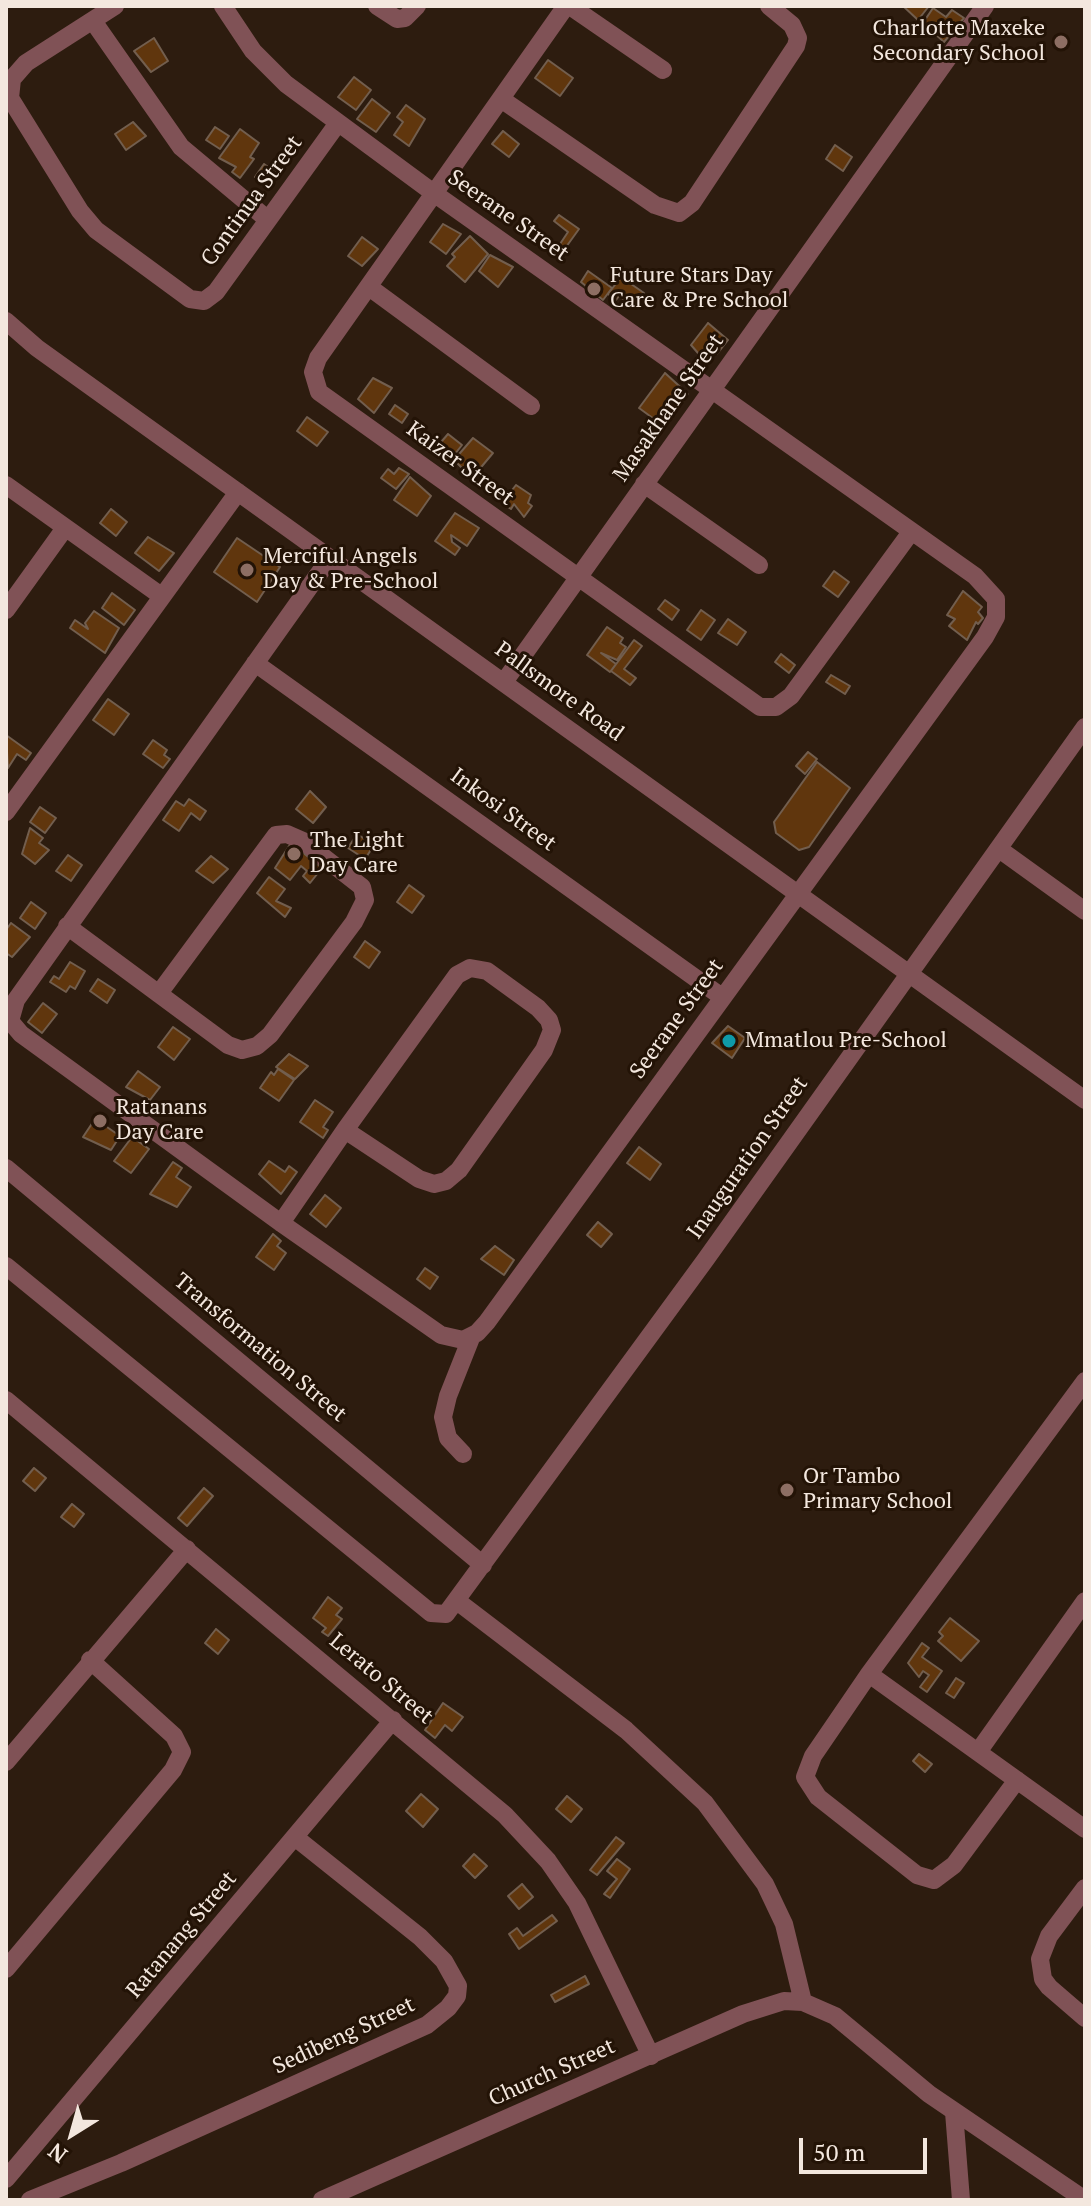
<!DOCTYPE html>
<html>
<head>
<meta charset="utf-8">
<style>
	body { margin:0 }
	#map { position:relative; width:1091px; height:2206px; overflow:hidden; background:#2d1c0f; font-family:"PT Serif",serif }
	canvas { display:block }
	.frame { position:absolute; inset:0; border:8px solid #f3e7de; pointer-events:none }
	.north { position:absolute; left:32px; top:2094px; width:80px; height:80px; -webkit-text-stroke:6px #231306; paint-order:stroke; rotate:217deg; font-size:22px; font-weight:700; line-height:32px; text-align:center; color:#f3e7de }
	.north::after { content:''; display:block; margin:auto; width:28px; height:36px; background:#f3e7de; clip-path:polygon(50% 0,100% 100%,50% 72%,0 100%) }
	.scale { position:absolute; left:799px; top:2138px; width:128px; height:36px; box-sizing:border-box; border:4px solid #f3e7de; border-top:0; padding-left:10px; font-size:24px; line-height:28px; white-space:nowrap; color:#f3e7de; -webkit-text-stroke:6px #231306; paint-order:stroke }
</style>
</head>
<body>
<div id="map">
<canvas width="1091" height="2206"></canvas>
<div class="frame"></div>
<div class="north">N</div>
<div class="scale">50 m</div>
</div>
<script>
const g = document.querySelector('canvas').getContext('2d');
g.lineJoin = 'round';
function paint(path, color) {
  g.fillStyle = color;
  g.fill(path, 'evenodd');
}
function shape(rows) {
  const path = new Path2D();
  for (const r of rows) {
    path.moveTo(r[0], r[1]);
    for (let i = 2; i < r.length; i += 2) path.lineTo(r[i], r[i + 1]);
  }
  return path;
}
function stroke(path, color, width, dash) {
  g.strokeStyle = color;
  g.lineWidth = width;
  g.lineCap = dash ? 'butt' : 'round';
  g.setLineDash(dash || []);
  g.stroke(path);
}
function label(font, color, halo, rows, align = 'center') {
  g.font = font + ' "PT Serif",serif';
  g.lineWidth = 6;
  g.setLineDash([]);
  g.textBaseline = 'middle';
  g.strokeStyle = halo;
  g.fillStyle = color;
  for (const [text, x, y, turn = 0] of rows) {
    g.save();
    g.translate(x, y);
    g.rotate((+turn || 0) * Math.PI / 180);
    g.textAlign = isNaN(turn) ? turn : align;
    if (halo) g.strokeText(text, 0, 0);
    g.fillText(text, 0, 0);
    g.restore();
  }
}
const building = shape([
	[903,6,929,6,918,20,903,6],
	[933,8,946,17,952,10,964,18,944,42,923,23,933,8],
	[154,38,168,61,151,72,134,51,154,38],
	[548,60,573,78,560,96,535,78,548,60],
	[354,77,371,90,356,110,338,97,354,77],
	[372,99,390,113,376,132,357,119,372,99],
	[406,105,425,119,409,146,394,135,403,122,397,117,406,105],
	[133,122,146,136,126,150,115,134,133,122],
	[215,127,229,136,220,149,206,140,215,127],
	[240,129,259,143,250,157,254,159,240,178,232,172,236,167,219,158,240,129],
	[503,131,519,144,509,157,492,144,503,131],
	[835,145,852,157,843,171,826,159,835,145],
	[264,164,278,174,269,188,255,177,264,164],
	[559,215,579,229,561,254,556,250,568,232,554,221,559,215],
	[443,224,461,234,446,254,430,242,443,224],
	[470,236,488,254,465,282,447,266,455,257,452,254,470,236],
	[362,237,378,249,362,266,348,256,362,237],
	[490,255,513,267,498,287,479,271,490,255],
	[588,271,612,288,603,300,581,282,588,271],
	[621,277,644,293,634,307,619,296,616,300,608,294,621,277],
	[708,323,728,340,717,354,711,350,704,360,691,345,708,323],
	[665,373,688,394,665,427,639,408,665,373],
	[373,378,392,388,374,413,358,399,373,378],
	[395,405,408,414,402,423,389,414,395,405],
	[307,417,328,432,317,446,297,431,307,417],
	[448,434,462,445,451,459,436,448,448,434],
	[473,438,493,453,472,478,454,460,473,438],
	[399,468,409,474,396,489,381,478,388,469,394,474,399,468],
	[410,477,431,496,417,516,394,500,410,477],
	[516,485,531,495,528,503,532,506,524,517,514,504,511,509,502,503,516,485],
	[111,509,127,522,116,536,100,523,111,509],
	[455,513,479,528,467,546,451,535,452,542,460,548,455,555,435,541,455,513],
	[148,537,174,553,159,571,135,553,148,537],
	[237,538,280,567,257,602,214,572,237,538],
	[834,571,849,582,838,597,823,586,834,571],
	[963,591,982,607,978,612,983,618,978,624,976,622,967,640,949,626,955,619,947,615,963,591],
	[112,593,135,610,124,625,102,608,112,593],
	[665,600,679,610,672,620,658,609,665,600],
	[701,610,715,620,701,640,687,630,701,610],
	[94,611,119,628,105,653,70,628,75,620,88,629,85,623,94,611],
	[728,619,746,632,737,645,718,633,728,619],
	[607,627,623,638,620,643,626,647,617,660,601,653,616,664,610,672,587,655,607,627],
	[634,640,642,646,624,669,636,678,630,685,611,671,634,640],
	[781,654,795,665,789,673,775,662,781,654],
	[831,675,850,686,845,694,826,682,831,675],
	[108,699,129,714,114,735,93,720,108,699],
	[6,735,31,753,26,760,17,754,8,768,6,735],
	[153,740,167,750,164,755,170,759,163,768,143,754,153,740],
	[808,752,817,759,805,774,796,766,808,752],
	[817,762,850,788,809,847,799,850,776,833,774,822,817,762],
	[310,791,326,807,313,823,296,809,310,791],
	[189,799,206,811,200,820,191,813,179,831,163,820,176,801,184,806,189,799],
	[40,807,56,818,45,833,30,822,40,807],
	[30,828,43,838,39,843,49,850,35,864,22,854,30,828],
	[357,834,374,845,365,859,348,848,357,834],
	[291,843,322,868,310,883,303,876,307,871,301,866,290,880,275,868,291,843],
	[68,855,82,865,71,881,56,871,68,855],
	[211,856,228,869,213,883,196,871,211,856],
	[269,877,285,889,276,901,291,908,285,917,257,893,269,877],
	[409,885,424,896,412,913,397,902,409,885],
	[31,902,46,913,35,929,20,918,31,902],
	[11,923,30,937,12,957,6,953,6,930,11,923],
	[365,941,380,952,369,968,354,957,365,941],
	[70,962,85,971,75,989,70,986,66,992,50,982,54,976,59,979,70,962],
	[98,979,115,990,107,1003,90,991,98,979],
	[43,1003,57,1014,42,1033,28,1022,43,1003],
	[728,1026,745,1038,732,1058,712,1043,728,1026],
	[173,1027,190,1039,174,1060,158,1047,173,1027],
	[289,1054,308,1066,295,1079,276,1067,289,1054],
	[278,1069,294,1080,279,1101,260,1088,271,1072,274,1075,278,1069],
	[138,1071,160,1087,150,1100,126,1087,138,1071],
	[315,1100,333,1112,323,1127,328,1130,323,1138,300,1122,315,1100],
	[99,1113,108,1120,104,1125,120,1136,111,1150,83,1137,99,1113],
	[132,1137,149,1149,131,1173,114,1161,132,1137],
	[639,1147,661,1164,650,1180,627,1163,639,1147],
	[269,1161,285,1172,289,1166,297,1172,281,1194,259,1174,269,1161],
	[173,1162,182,1168,176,1177,191,1187,177,1207,150,1194,173,1162],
	[325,1195,341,1208,326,1227,310,1214,325,1195],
	[598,1222,612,1234,601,1247,587,1235,598,1222],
	[273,1234,281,1241,277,1246,286,1253,274,1270,256,1257,273,1234],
	[495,1246,514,1260,504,1275,481,1259,495,1246],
	[425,1268,438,1277,430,1289,417,1279,425,1268],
	[34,1468,46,1478,35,1491,23,1481,34,1468],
	[204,1488,213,1496,187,1526,178,1518,204,1488],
	[72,1504,84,1514,74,1527,61,1517,72,1504],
	[328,1597,342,1608,336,1615,342,1619,328,1636,322,1632,326,1628,313,1618,328,1597],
	[950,1618,979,1641,961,1661,938,1641,943,1636,939,1632,950,1618],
	[216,1629,229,1640,218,1654,205,1643,216,1629],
	[922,1643,929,1648,922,1657,942,1671,927,1692,920,1687,929,1675,923,1671,919,1677,908,1663,922,1643],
	[956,1678,964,1683,954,1698,946,1693,956,1678],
	[443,1703,463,1717,452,1731,445,1725,435,1738,425,1730,443,1703],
	[919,1754,932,1764,925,1772,913,1761,919,1754],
	[421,1794,438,1809,423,1827,406,1811,421,1794],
	[567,1796,582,1809,571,1822,556,1809,567,1796],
	[616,1837,624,1843,597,1875,590,1870,616,1837],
	[474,1854,487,1866,475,1878,463,1866,474,1854],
	[617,1859,630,1869,610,1898,604,1894,617,1879,607,1871,617,1859],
	[522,1884,533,1897,519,1909,508,1896,522,1884],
	[552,1915,557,1921,519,1949,509,1934,517,1928,523,1936,552,1915],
	[585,1976,589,1984,555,2002,551,1995,585,1976]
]);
const minor = shape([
	[115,6,26,63,12,79,10,98,80,211,96,230,190,299,204,301,216,292,338,123],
	[223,6,253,51,286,84,435,194,975,576,996,599,996,617,985,637,487,1322,477,1333,463,1340,441,1335,281,1223,21,1034,10,1021,16,1000,330,558],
	[377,6,397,19,405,18,417,6],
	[566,6,318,358,313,372,319,392,760,707,776,707,791,696,911,532],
	[570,6,663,70],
	[93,21,181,147,267,219],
	[501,99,655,205,679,213,692,203,796,46,798,38,792,25,769,6],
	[369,287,531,406],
	[6,321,37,348,1085,1100],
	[644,484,759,565],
	[6,485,160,595],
	[6,610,65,528],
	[255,663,722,997],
	[504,682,985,6],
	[6,812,238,492],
	[999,849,1085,911],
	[67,926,228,1045,242,1050,257,1046,270,1035,354,922,365,900,362,887,303,841,287,834,276,835,160,992],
	[6,1168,483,1565],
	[281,1223,345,1130,457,975,470,968,487,971,538,1008,549,1020,552,1030,544,1050,459,1170,446,1181,434,1184,419,1179,345,1130],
	[6,1266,431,1613,446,1614,706,1259,1085,727],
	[6,1400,505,1815,548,1861,577,1903,651,2056],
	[463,1454,448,1438,443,1417,448,1396,471,1338],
	[457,1601,626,1730,705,1803,765,1884,784,1924,803,2002],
	[869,1674,1085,1829],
	[978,1752,1085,1601],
	[6,1762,187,1549],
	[1017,1780,954,1865,934,1880,917,1875,818,1797,805,1777,813,1756,869,1674,1085,1381],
	[1085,1888,1049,1936,1040,1959,1043,1979,1049,1987,1085,2018],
	[6,1969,173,1770,182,1752,174,1736,90,1660],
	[954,2112,961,2200],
	[6,2179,393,1720],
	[30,2200,121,2163,427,2025,448,2008,457,1996,458,1986,444,1961,420,1937,296,1838],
	[322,2200,743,2014,784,2001,803,2002,835,2016,929,2094,1085,2200]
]);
const markers = [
	[1061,42,8,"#8d6e63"],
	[594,289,8,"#8d6e63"],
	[247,570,8,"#8d6e63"],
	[294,854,8,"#8d6e63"],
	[729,1041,8,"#0f9aa8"],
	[100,1121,8,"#8d6e63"],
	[787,1490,8,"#8d6e63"]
];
const poiNames = [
	["Charlotte Maxeke",1045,29,"right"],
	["Secondary School",1045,54,"right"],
	["Future Stars Day",610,276],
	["Care & Pre School",610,301],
	["Merciful Angels",263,557],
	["Day & Pre-School",263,582],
	["The Light",310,841],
	["Day Care",310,866],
	["Mmatlou Pre-School",745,1041],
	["Ratanans",116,1108],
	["Day Care",116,1133],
	["Or Tambo",803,1477],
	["Primary School",803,1502]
];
const streetNames = [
	["Continua Street",252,201,-54],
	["Seerane Street",508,216,35],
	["Masakhane Street",669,408,-55],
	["Kaizer Street",460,464,36],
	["Pallsmore Road",559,692,36],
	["Inkosi Street",503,810,36],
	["Seerane Street",677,1019,-54],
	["Inauguration Street",748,1158,-55],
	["Transformation Street",260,1348,40],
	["Lerato Street",381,1679,40],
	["Ratanang Street",182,1935,-50],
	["Sedibeng Street",344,2036,-25],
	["Church Street",552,2073,-24]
];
paint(building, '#60360d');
stroke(building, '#725e4e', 2);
stroke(minor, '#805256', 18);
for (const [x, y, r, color] of markers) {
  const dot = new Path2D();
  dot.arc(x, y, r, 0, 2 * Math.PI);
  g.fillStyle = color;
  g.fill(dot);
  stroke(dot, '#231306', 3);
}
label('22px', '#f3e7de', '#231306', poiNames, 'left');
label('22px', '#f3e7de', '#231306', streetNames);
</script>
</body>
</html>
